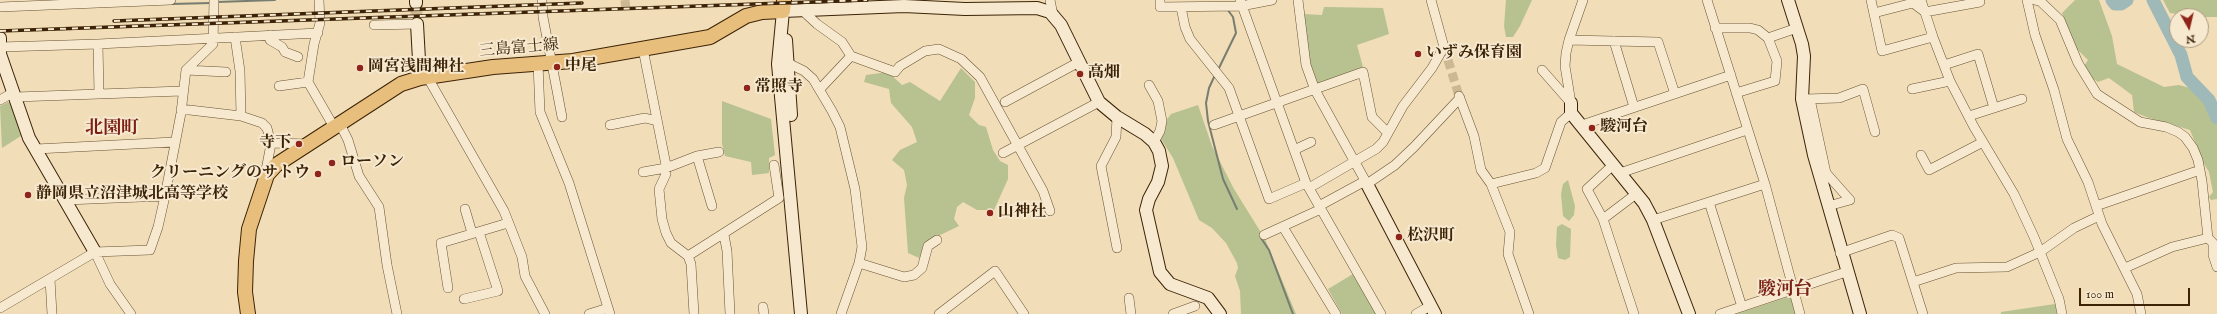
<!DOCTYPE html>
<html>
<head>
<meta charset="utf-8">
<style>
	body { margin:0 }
	#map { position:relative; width:2217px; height:314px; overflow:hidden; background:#f1ddb7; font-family:"IM FELL English",serif }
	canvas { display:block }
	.north { position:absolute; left:2169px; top:8px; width:40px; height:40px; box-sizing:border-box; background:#f6e9d0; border:1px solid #ac9a7f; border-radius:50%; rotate:172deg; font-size:11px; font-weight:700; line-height:16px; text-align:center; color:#3c2306 }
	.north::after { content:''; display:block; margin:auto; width:14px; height:18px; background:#8f2418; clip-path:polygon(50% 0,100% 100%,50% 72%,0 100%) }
	.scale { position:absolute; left:2079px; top:288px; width:111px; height:18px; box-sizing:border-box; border:2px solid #3c2306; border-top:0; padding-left:5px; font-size:12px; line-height:14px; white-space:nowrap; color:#3c2306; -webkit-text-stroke:3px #f6e9d0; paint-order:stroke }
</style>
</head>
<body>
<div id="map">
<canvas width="2217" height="314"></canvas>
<div class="north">N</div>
<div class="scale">100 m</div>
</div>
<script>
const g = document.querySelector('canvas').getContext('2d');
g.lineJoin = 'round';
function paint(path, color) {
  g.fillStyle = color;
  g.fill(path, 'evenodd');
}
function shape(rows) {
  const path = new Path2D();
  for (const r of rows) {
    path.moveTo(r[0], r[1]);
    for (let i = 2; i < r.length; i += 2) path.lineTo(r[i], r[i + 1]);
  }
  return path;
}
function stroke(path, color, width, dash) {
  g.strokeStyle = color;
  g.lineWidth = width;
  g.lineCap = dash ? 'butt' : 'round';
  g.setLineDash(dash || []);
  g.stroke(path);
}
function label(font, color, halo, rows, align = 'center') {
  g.font = font + ' "IM FELL English","Noto Serif JP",serif';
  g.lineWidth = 4;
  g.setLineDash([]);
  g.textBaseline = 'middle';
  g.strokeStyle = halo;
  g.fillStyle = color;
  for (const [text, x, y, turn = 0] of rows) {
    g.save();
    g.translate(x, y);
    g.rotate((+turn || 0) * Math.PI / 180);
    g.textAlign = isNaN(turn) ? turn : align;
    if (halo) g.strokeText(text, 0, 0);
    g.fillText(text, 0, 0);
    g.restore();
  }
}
const green = shape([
	[1506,0,1532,0,1520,26,1513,37,1506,37,1504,26],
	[2075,0,2099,0,2112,36,2117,64,2164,87,2179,85,2198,90,2210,98,2217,109,2217,199,2211,200,2209,197,2213,192,2209,172,2204,164,2190,130,2149,118,2134,112,2132,95,2109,78,2098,82,2090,77,2084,66,2088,60,2074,46,2062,13],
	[2163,0,2217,0,2217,17,2201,17,2170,13],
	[1324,7,1383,8,1389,34,1357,45,1363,67,1358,70,1320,84,1315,80,1309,63,1303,14,1322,15],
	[961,68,975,82,975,98,969,115,979,125,986,127,993,150,1000,161,1008,165,1008,179,994,210,977,210,963,202,957,207,954,219,959,226,934,238,919,258,908,253,904,198,907,185,904,170,892,160,900,150,917,142,912,127,891,103,889,89,864,82,866,75,888,72,902,85,910,82,940,101],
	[722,101,771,119,775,155,769,158,769,173,752,175,751,162,725,156,722,144],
	[8,102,11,103,21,136,2,148,0,106],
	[1198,105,1212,146,1234,189,1265,239,1296,314,1241,314,1240,291,1235,276,1238,268,1237,263,1226,243,1212,228,1199,220,1173,158,1161,139,1165,130,1166,121,1171,114],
	[1568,180,1575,206,1574,215,1569,221,1563,216,1561,194,1563,184],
	[1562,224,1571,229,1570,257,1565,260,1558,258,1556,245,1557,227],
	[1353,274,1376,314,1342,314,1328,289],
	[1791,296,1796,314,1736,314],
	[2055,304,2057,314,2001,314,2001,312]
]);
const stream = shape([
	[217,2,275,0],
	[171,4,211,3],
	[1218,70,1236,33,1233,17,1227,9],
	[1215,75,1209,88,1206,103,1208,121,1223,179,1237,209],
	[1261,238,1269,250,1293,314]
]);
const river = shape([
	[2112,0,2115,4,2121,4,2127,0],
	[2153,0,2181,55,2187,77,2209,100,2217,118]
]);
const streetTunnel = shape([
	[625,0,626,10],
	[1444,47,1459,96]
]);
const secondaryTunnel = shape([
	[416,3,417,24]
]);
const street = shape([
	[319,0,320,23,314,44,308,82,334,127],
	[542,0,543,17,562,117],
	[1050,0,1053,15],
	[1160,0,1160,7,1241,6,1272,0],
	[1240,0,1306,183,1381,314],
	[1298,0,1306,65,1315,90,1367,184,1395,165,1414,147,1460,98],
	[1707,0,1765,184,1800,314],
	[1871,0,1882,51,1933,37],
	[1921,0,1933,37,1950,81,1974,127,2014,194,2034,237,2059,299,2062,314],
	[2027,0,2035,35,2054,90,2067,139,2088,182,2102,224,2137,294,2141,314],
	[2035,0,2040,1,2060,20,2078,63,2097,94,2140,122,2166,127,2178,132,2185,137,2193,148,2198,160,2202,181,2208,238,2213,243,2213,255,2217,267],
	[0,7,171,0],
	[1181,7,1185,27,1190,39,1229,88,1269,199,1306,183],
	[803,11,817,24,842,42,851,56,895,72,900,66,925,51,939,49,961,59,980,77,1043,191,1050,211],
	[1874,13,1913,3,1925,12,1980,2],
	[374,25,417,24],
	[1715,28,1750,28,1758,30,1768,38,1777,61,1775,81,1736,93],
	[270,35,270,40,282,47,285,52,298,57],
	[235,37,240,71,241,116,262,123,267,128,271,144,266,170,267,175],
	[1768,38,1797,28],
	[1569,40,1658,42,1675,94],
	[1614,41,1634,107],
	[98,44,99,94],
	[1,47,98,44,318,33],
	[643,49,666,165,666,174,659,189,662,219,666,233,671,243,688,256,691,264,694,314],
	[788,63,804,71,813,79,832,111,840,127,855,189,862,247,859,263,841,314],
	[538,64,540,112,569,183,610,314],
	[1944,65,1978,54,1994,108],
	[186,70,226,72],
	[1542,70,1571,103],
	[428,78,504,211,522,257,525,276,545,314],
	[1149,85,1158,101,1162,121,1160,131,1154,142],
	[279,86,308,82],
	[820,89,851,56],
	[1912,89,1950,81],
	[1459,96,1474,136,1481,170,1491,184,1510,232,1508,254,1529,314],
	[16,97,182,91],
	[1805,99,1839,98,1863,89,1875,132],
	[1810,99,1826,173,1850,200,1828,206],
	[0,100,14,92],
	[1005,102,1079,62],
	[1571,103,1565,66,1566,53,1569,40,1583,0],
	[181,109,241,116],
	[1969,116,2022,99],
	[340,124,348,140,359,176,379,207,387,265,397,314],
	[610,125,645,118,657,121],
	[1214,125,1363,72,1372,117,1388,133],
	[1582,125,1731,75],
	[271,143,309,144],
	[36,149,174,142],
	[1294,150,1311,142],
	[1003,153,1099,102],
	[1921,155,1929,170,1983,142],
	[697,156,719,152],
	[1613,165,1587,189,1603,219,1634,314],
	[643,172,666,168,697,156,712,206],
	[1620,173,1747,130],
	[1491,184,1536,173,1545,168,1561,122,1571,113],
	[1309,188,1376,149,1383,142,1403,106,1432,68,1444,47,1431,0],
	[66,200,165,196],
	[1709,202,1742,307],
	[1319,206,1365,181],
	[2096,206,2200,170],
	[465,209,472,233],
	[1603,219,1636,194],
	[1653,220,1765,184],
	[1283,227,1336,314],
	[724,235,727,251,730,314],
	[1264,235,1321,209],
	[1117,248,1101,166,1116,137,1117,117],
	[95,252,110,284,131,314],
	[1840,253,1892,235,1899,238,1923,314],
	[688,256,779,198,774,165],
	[859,263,904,277,914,275,922,268,928,246,937,240],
	[2125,268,2172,247,2208,238],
	[50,279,52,314],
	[1913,282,1956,268,2007,267,2040,252,2074,228,2099,216],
	[448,288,441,243,508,223],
	[1129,298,1131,314],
	[464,299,498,291,479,232],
	[763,307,764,314],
	[0,308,95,252,150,250,158,227,165,196,181,113,186,70,213,44,214,0],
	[589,314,608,308],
	[939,314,995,271,1024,314],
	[1173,314,1195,306],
	[1416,314,1430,306],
	[1720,314,1846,272]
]);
const secondary = shape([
	[416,0,416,3],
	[1788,0,1802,44,1804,56,1802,99,1814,155,1860,314],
	[783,11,904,6,965,9,1037,8,1050,12,1061,25,1099,102,1117,117,1145,134,1154,142,1159,151,1162,166,1158,182,1149,199,1146,210,1160,272,1170,284,1208,298,1220,314],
	[783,11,778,64,801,314],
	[417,24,420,78],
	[0,38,0,54,29,138,95,252],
	[786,40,791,115],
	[1571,103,1571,113,1644,203,1653,220,1689,314],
	[1367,184,1435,314]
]);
const primary = shape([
	[248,314,245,292,246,261,249,229,267,175,276,165,401,84,420,78,493,67,573,61,710,37,746,16,762,12,783,11,784,0]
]);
const rail = shape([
	[114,21,582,3],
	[0,31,867,0]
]);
const markers = [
	[1418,54,4,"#8f2418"],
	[557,67,4,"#8f2418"],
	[360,68,4,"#8f2418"],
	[1080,74,4,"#8f2418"],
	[747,88,4,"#8f2418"],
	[1592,128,4,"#8f2418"],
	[299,144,4,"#8f2418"],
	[332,163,4,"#8f2418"],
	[318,174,4,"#8f2418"],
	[28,195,4,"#8f2418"],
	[990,213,4,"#8f2418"],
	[1399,237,4,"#8f2418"]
];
const streetNames = [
	["三島富士線",519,49,-5]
];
const poiNames = [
	["いずみ保育園",1426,54],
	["中尾",565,67],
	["岡宮浅間神社",368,68],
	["高畑",1088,74],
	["常照寺",755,88],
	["駿河台",1600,128],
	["寺下",291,144,"right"],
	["ローソン",340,163],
	["クリーニングのサトウ",310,174,"right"],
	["静岡県立沼津城北高等学校",36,195],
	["山神社",998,213],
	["松沢町",1407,237]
];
const quarterNames = [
	["北園町",112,129],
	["駿河台",1785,290]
];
paint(green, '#b7c290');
stroke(stream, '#777d71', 2);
stroke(river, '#9fb9b9', 13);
stroke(streetTunnel, '#cdb894', 9, [9, 4.5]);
stroke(secondaryTunnel, '#cdb894', 12, [12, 6]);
stroke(street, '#695232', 10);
stroke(secondary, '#3c2306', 14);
stroke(primary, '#3c2306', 16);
stroke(street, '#f6e9d0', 9);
stroke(secondary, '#f6e9d0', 12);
stroke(primary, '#e8be7c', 14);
stroke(rail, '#3c2306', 3.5);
stroke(rail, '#f6e9d0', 2, [6]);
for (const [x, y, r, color] of markers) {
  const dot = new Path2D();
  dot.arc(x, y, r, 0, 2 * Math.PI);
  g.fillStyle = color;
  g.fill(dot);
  stroke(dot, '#f6e9d0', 1.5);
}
label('16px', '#3c2306', '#f6e9d0', streetNames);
label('bold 16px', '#3c2306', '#f6e9d0', poiNames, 'left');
label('bold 18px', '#7a1f14', '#f6e9d0', quarterNames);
</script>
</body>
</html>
